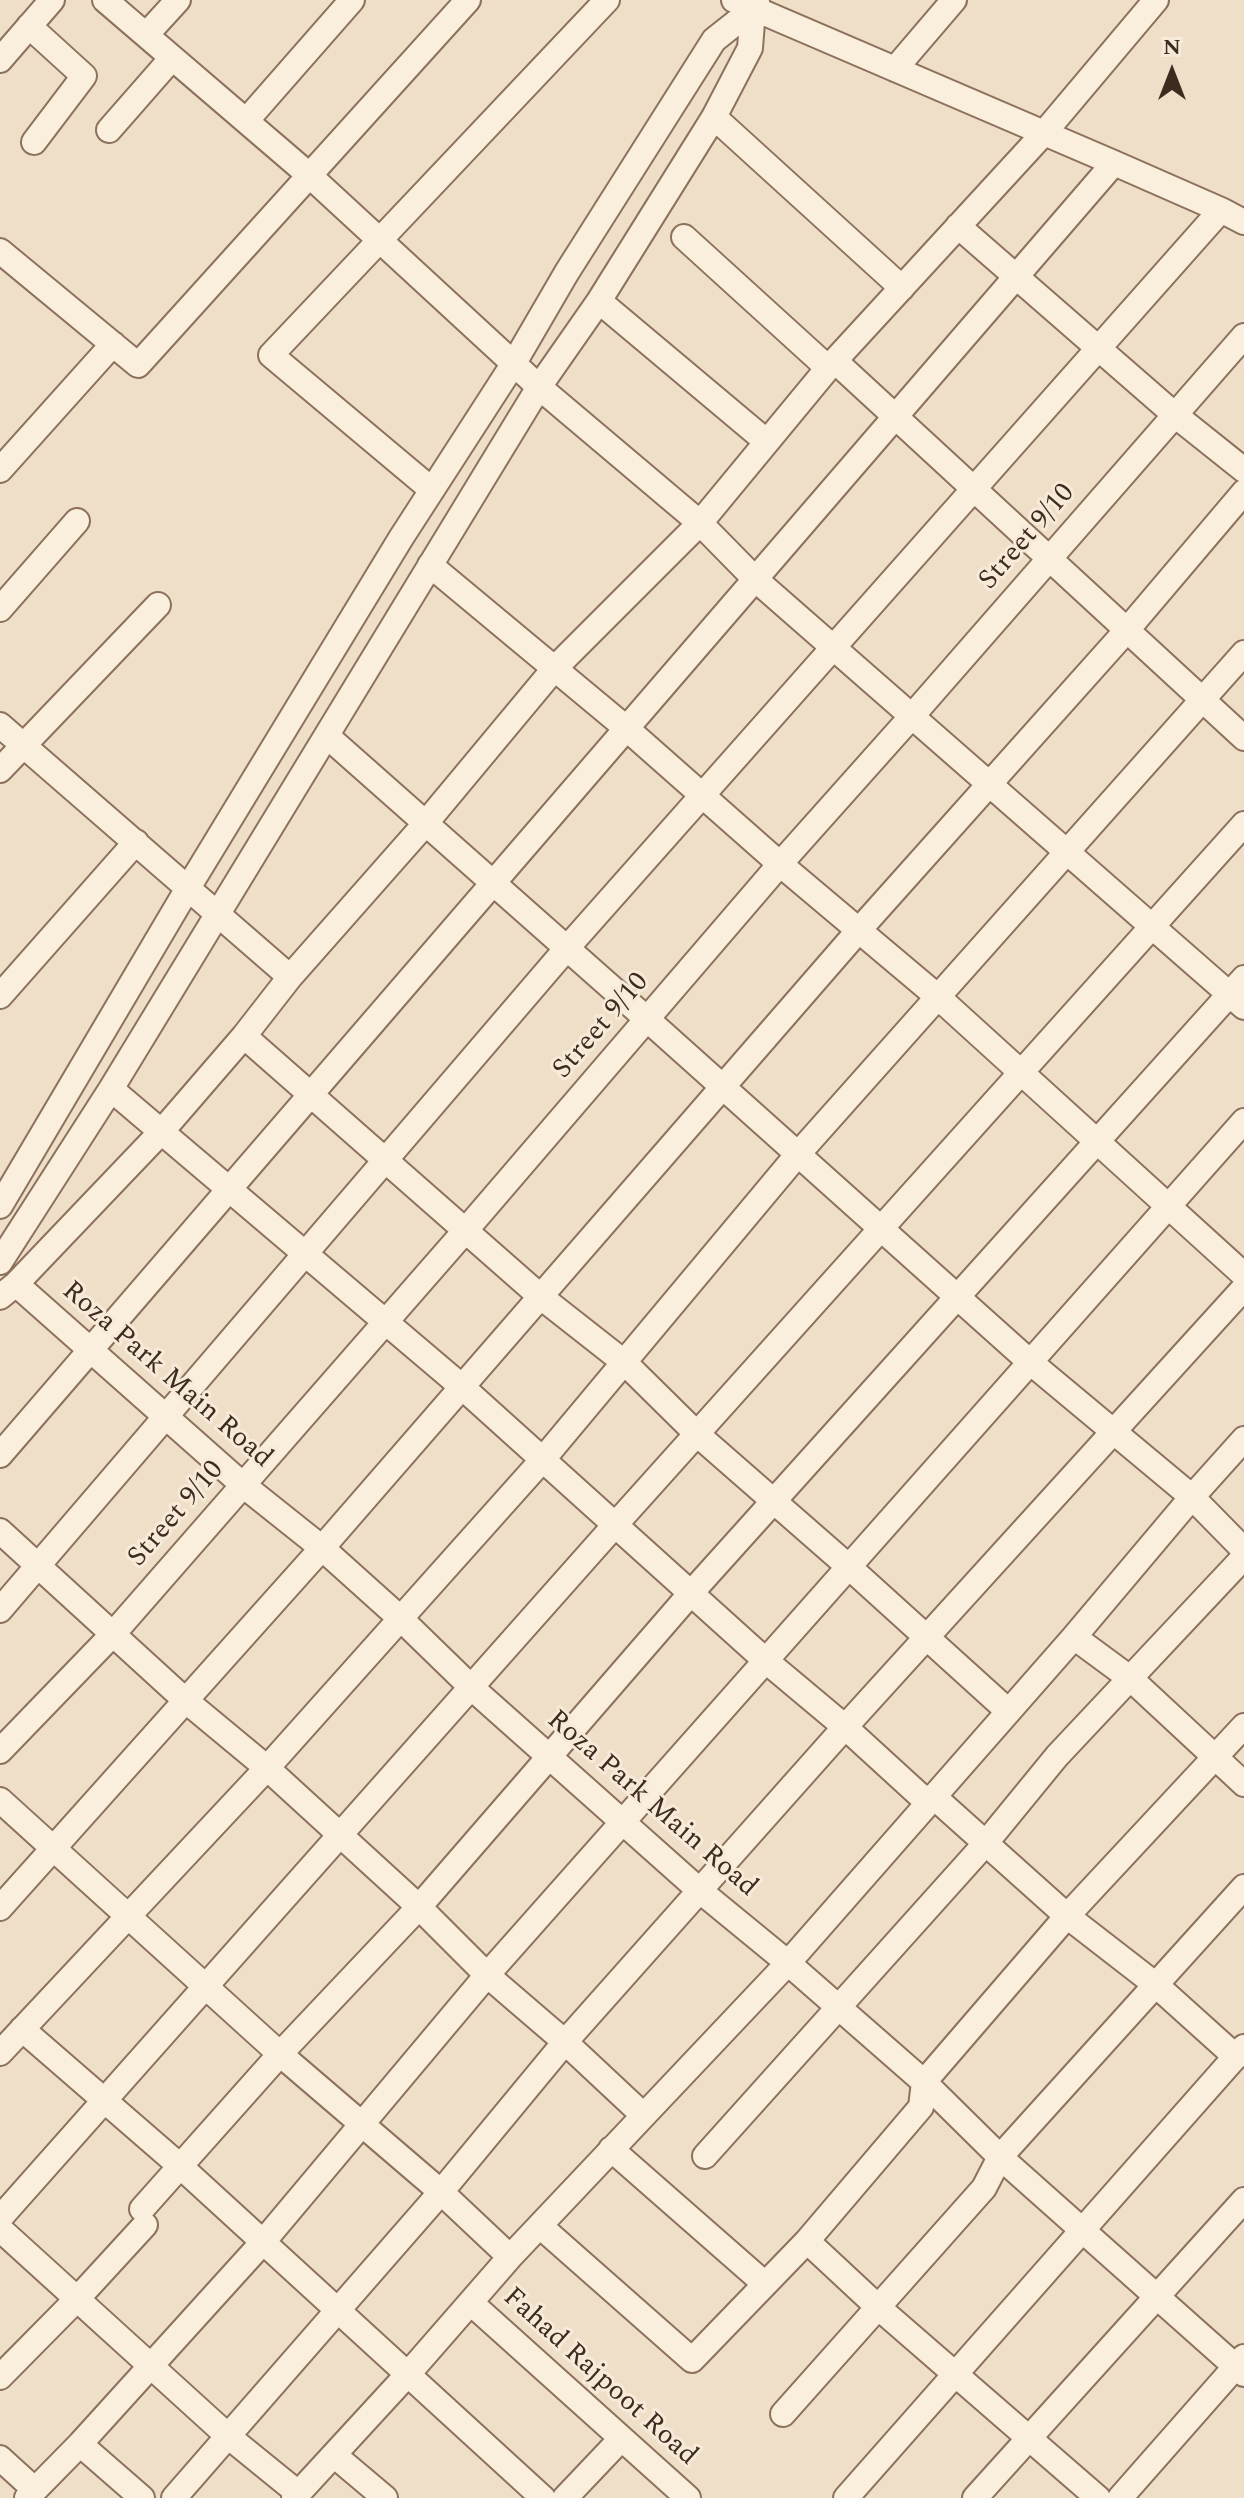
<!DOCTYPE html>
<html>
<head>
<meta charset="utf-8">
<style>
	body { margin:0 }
	#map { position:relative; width:1244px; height:2498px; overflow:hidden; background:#f0dfc8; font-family:Spectral,serif }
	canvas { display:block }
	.north { position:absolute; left:1132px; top:32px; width:80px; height:80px; -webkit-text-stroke:6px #f7ead8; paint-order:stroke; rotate:0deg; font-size:22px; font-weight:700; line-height:32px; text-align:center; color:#3d2b20 }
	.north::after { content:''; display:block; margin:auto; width:28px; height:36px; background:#3d2b20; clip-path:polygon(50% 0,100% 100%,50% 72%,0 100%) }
</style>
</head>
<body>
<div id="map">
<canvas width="1244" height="2498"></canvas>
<div class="north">N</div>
</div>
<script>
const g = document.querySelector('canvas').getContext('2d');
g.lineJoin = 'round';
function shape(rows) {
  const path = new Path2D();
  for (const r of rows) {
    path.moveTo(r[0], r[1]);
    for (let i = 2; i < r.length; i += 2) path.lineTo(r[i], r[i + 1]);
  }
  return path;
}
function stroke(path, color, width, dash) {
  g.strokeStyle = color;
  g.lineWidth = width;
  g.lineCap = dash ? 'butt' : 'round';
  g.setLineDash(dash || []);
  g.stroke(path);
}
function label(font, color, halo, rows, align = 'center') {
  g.font = font + ' Spectral,serif';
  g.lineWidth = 6;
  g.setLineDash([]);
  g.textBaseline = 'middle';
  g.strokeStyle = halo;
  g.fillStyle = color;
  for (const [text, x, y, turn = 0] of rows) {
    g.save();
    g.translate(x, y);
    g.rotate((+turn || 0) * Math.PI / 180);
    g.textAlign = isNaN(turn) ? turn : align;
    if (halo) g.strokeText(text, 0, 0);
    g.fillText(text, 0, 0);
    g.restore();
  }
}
const minor = shape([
	[105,0,309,175,539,387,700,523,755,579,1244,1007],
	[734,0,1114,163,1221,210,1244,222],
	[29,26,84,76,34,142],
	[146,35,178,0],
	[0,60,52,0],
	[895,69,954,0],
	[714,117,902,288],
	[246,121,352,0],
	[109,130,172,58],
	[958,226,1175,415,1244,470],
	[684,237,828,368],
	[0,251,138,365,468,0],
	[599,301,767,442],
	[835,361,1244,738],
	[0,470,113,344],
	[432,490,271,355,607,0],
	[430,565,626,728,780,864,938,997,1244,1275],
	[0,609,77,521],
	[0,725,290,977],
	[327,736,648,1020,1030,1362,1192,1497,1244,1550],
	[0,770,158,605],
	[0,996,136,842],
	[244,1036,541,1297,625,1363,698,1435,849,1567,1008,1711],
	[111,1089,461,1386,765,1660,845,1727,927,1802],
	[0,1206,188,888,401,538,514,363,567,272,714,40,753,9,757,2],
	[0,1262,111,1089,539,387,599,301,714,117,750,48,753,9],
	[16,1284,243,1485,322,1548,401,1619,472,1688,699,1890,788,1963,924,2082,1000,2157,1244,2374],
	[0,1297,16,1284,162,1131,244,1036,290,977,425,824,554,669,700,523,828,368,1044,133,1156,0],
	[0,1455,1114,163],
	[0,1531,185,1700,267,1768,419,1907,487,1975,565,2042,642,2114],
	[0,1610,567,948,1221,210],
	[1074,1637,1131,1679,1244,1784],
	[0,1751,113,1634,465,1231,780,864,912,716,1244,336],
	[933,1796,1067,1916,1156,1985,1236,2057],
	[0,1800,280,2054,441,2192,510,2257],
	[0,1908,322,1548,859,930,1127,630,1244,492],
	[22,2029,180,2166,543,2498],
	[0,2053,267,1768,544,1458,798,1154,1244,653],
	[611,2149,765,2284],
	[705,2156,985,1844,1057,1756,1244,1557],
	[142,2209,280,2054,419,1907,691,1593,1244,978],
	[0,2218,615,1525,1244,824],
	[540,2226,692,2360,807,2241,921,2107,924,2082,1067,1916,1244,1726],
	[0,2229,229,2437,298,2493],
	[807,2241,879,2308,1098,2498],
	[471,2303,688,2498],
	[0,2377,78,2298,145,2225],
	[783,2414,984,2188,1000,2157,1244,1887],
	[80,2444,142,2498],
	[334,2455,385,2498],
	[0,2458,34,2489],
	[27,2498,80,2444,263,2242,487,1975,1244,1121],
	[174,2498,441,2192,565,2042,845,1727,1244,1288],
	[294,2498,408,2374,510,2257,788,1963,1074,1637,1192,1497,1244,1439],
	[565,2498,621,2439],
	[846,2498,1244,2047],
	[975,2498,1244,2200],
	[1120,2498,1244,2357]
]);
const streetNames = [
	["Street 9/10",1028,538,-49],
	["Street 9/10",602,1027,-49],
	["Roza Park Main Road",166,1376,41],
	["Street 9/10",177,1515,-49],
	["Roza Park Main Road",651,1805,41],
	["Fahad Rajpoot Road",599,2378,42]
];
stroke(minor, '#8c715d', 28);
stroke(minor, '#faeedc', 24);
label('28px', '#3d2b20', '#f7ead8', streetNames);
</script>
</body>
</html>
